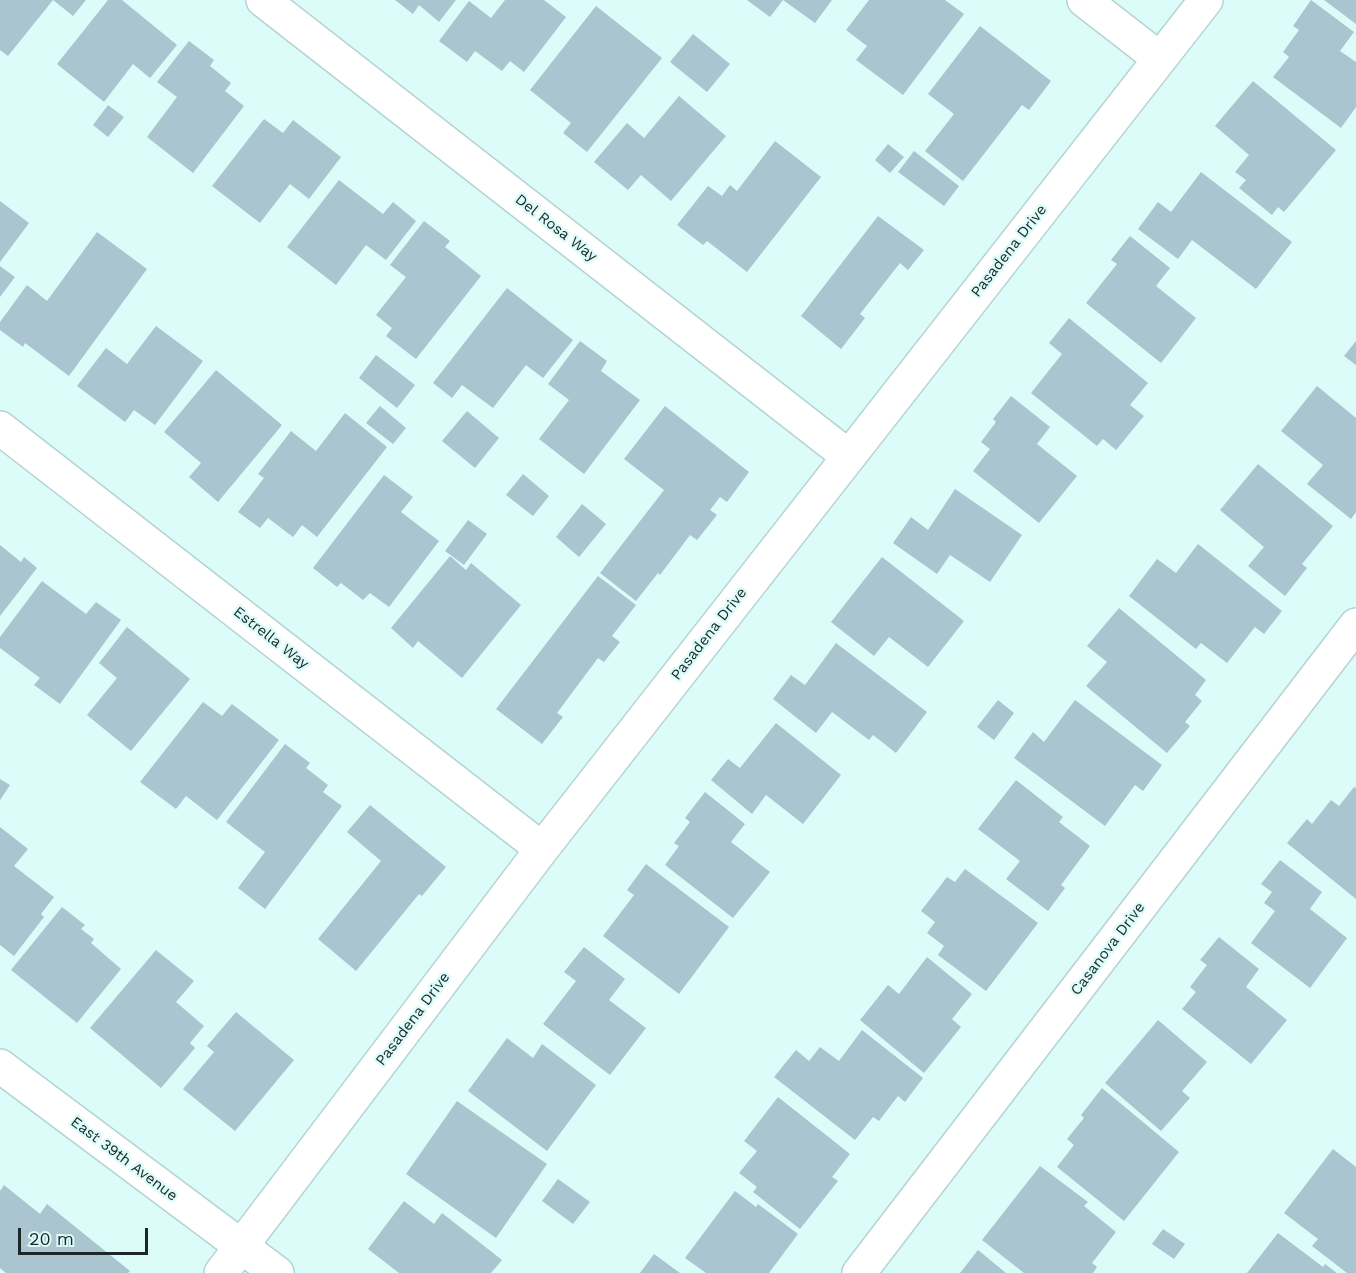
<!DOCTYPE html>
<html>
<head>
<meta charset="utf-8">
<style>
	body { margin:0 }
	#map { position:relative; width:1356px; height:1273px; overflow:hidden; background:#dcfcfa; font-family:"Work Sans",sans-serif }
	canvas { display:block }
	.scale { position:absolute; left:18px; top:1228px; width:130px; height:27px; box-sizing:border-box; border:3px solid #1c2827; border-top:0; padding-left:8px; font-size:18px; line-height:21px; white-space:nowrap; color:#1c2827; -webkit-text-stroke:4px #dcfcfa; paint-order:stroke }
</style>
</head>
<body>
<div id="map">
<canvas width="1356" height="1273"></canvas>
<div class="scale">20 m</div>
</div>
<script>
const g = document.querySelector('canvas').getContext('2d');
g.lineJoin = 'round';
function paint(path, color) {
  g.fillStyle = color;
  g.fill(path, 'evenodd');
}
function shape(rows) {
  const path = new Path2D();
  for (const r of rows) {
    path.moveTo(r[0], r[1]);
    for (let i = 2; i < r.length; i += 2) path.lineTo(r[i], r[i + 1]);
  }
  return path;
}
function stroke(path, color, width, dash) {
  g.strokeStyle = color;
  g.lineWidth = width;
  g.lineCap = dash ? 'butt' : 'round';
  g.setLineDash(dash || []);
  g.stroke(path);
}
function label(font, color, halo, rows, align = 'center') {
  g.font = font + ' "Work Sans",sans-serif';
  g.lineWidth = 5;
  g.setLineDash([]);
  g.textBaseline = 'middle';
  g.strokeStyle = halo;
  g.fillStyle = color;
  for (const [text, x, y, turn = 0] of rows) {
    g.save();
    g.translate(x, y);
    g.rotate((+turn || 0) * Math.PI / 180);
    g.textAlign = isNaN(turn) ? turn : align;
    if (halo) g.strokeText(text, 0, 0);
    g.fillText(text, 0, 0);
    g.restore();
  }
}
const building = shape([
	[0,0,86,0,73,16,53,0,8,56,0,50],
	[108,0,122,0,177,45,150,78,133,64,104,102,57,64],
	[395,0,456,0,439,22,419,5,413,14],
	[505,0,544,0,566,17,524,72,510,61,502,71,475,51,467,62,439,41,469,1,491,18],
	[747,0,783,0,770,17],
	[783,0,832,0,815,23],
	[869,0,945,0,964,14,903,95,856,60,867,46,846,30],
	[1311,0,1354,32,1340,51,1356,62,1356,107,1341,128,1273,77,1289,57,1283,52,1299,30,1293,26],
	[1324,0,1356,0,1356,24],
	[596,6,662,58,587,152,563,133,571,123,530,90],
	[980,26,1051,81,1029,110,1022,105,963,181,925,151,954,114,928,94],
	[693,34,730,64,707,92,670,62],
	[189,41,214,60,210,66,231,83,225,91,244,106,193,173,147,137,177,97,157,82],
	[1253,81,1336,150,1284,212,1278,207,1272,215,1239,188,1246,180,1235,172,1249,155,1215,126],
	[679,96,726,136,671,201,641,175,628,190,594,162,627,123,644,138],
	[108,105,124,117,108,137,93,125],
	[264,119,283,133,293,120,341,157,309,199,290,184,260,223,212,186],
	[775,141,821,177,747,272,707,241,703,245,677,225,708,186,722,196,730,185,737,191],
	[888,144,904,157,890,173,875,160],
	[914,151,959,186,944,206,898,172],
	[1201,172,1292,242,1256,289,1192,240,1178,259,1138,229,1158,202,1171,212],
	[339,180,383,214,393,202,416,221,386,260,366,245,336,285,287,247],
	[0,201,29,223,0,262],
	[878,216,924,250,908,270,900,263,860,314,865,318,841,349,801,316],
	[424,221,450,241,445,247,481,276,416,359,386,336,392,328,376,315,406,277,390,265],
	[97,232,147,269,69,376,25,343,23,347,0,330,0,322,27,285,47,301],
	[1130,236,1170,268,1156,286,1196,318,1161,363,1086,303,1117,264,1111,260],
	[0,266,15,277,0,297],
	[507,288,573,340,543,378,526,365,493,408,462,385,452,398,433,383],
	[1069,318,1148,383,1130,405,1144,416,1116,450,1103,439,1097,446,1031,393,1062,354,1049,343],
	[156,326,203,361,155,425,134,410,125,422,77,386,106,348,127,364],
	[580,341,607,361,601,371,640,400,584,474,539,439,569,400,548,384],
	[1356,341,1356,365,1344,356],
	[376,355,415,385,397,408,359,378],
	[216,370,282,425,218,502,189,477,201,463,164,432],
	[1317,386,1356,418,1356,512,1351,519,1307,484,1323,465,1281,431],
	[1011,396,1050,427,1037,444,1077,476,1039,523,973,471,990,449,981,442,996,422,993,419],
	[380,406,406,428,393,444,366,423],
	[665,406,749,472,727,502,720,497,710,510,717,515,697,540,690,535,660,575,658,573,636,601,600,573,664,490,624,459],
	[467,411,499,438,475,468,442,441],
	[345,413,387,447,317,537,302,525,293,537,268,518,260,528,238,512,264,478,258,474,291,431,316,451],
	[1258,464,1333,526,1302,564,1307,568,1285,596,1248,566,1264,547,1220,510],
	[523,474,549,496,533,516,506,495],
	[384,475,413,497,401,512,439,541,389,607,370,593,363,600,341,583,337,587,313,568],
	[955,489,1022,535,990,582,950,555,937,574,893,543,911,517,928,530],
	[582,504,606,524,579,557,556,537],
	[468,520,487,534,464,565,445,551],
	[1198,544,1282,611,1264,634,1255,627,1227,663,1201,643,1196,649,1129,596,1157,559,1176,573],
	[0,545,21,562,24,557,37,568,0,616],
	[450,556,466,570,471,563,521,605,462,678,418,641,413,648,391,628],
	[882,557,964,621,928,667,889,637,874,656,831,622],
	[598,576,636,605,612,636,620,642,604,662,598,658,557,713,563,717,542,744,496,709],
	[42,581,86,614,96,602,121,620,60,704,34,685,40,678,0,648,0,637],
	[1119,608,1206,680,1195,695,1202,701,1185,722,1190,726,1167,753,1086,686,1107,662,1087,646],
	[127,627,190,679,131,751,87,715,117,678,99,663],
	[836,643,927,712,896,753,873,735,869,740,832,712,816,733,773,699,791,675,805,685],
	[998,700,1014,713,994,740,977,727],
	[1075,700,1162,765,1143,791,1135,785,1105,826,1014,758,1033,732,1044,742],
	[203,702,222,716,232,704,279,740,217,820,186,796,176,809,140,782],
	[776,723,841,775,803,824,766,795,752,814,711,780,728,759,740,768],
	[285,744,310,763,306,768,328,785,323,792,342,806,265,909,238,888,265,852,226,822],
	[0,779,10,785,0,800],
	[1016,780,1063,817,1059,822,1090,846,1061,885,1065,888,1048,911,1006,879,1020,861,978,829],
	[1354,787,1356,788,1356,899,1287,843,1307,819,1312,824,1331,800,1339,806],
	[705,792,745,824,731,842,770,872,733,918,665,865,679,846,674,843,690,822,685,818],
	[370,805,446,867,422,896,419,894,356,971,318,939,381,861,347,832],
	[0,827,28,849,14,866,54,897,41,914,44,917,14,956,0,945],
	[1280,860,1322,892,1310,909,1347,938,1310,988,1251,943,1275,911,1264,903,1272,892,1261,884],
	[646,864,729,927,679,994,603,936,634,895,627,890],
	[965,869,1038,923,986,991,938,955,944,946,927,933,935,922,921,911,947,877,955,882],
	[62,907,85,925,81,929,94,939,91,943,121,969,77,1023,11,970],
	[1219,937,1259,969,1246,987,1287,1020,1251,1064,1182,1009,1196,992,1190,987,1207,965,1200,960],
	[584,947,625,979,609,1000,646,1028,610,1075,543,1024,576,981,564,972],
	[156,950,194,981,176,1002,204,1026,190,1043,195,1048,161,1088,90,1028],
	[927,957,972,994,952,1019,961,1027,924,1073,860,1020,888,985,899,994],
	[236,1012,294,1060,235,1131,183,1089,214,1052,207,1046],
	[1158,1020,1207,1062,1182,1091,1190,1098,1161,1131,1105,1083],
	[862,1030,923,1078,905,1102,898,1096,879,1121,873,1117,855,1140,774,1077,796,1050,809,1061,820,1047,839,1061],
	[507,1038,533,1058,542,1044,596,1085,547,1151,468,1091],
	[1102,1088,1179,1152,1124,1221,1057,1167,1074,1145,1067,1139,1084,1118,1081,1115],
	[778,1097,850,1154,832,1177,838,1181,800,1229,753,1192,757,1187,739,1173,757,1151,744,1141],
	[457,1101,547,1164,496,1238,406,1174],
	[1333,1149,1356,1167,1356,1273,1347,1273,1312,1246,1318,1239,1284,1213],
	[1040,1166,1088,1202,1084,1206,1116,1232,1092,1263,1097,1267,1093,1273,1024,1273,982,1240],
	[558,1179,590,1202,573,1224,542,1201],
	[4,1185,40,1214,47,1204,130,1271,128,1273,6,1273,0,1268,0,1191],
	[735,1191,756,1207,758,1204,798,1234,769,1273,706,1273,685,1258],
	[404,1201,434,1224,442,1213,502,1260,491,1273,399,1273,368,1249],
	[1163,1229,1185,1244,1174,1259,1152,1244],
	[1278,1233,1323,1267,1325,1264,1337,1273,1247,1273],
	[978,1250,1006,1273,960,1273],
	[654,1254,680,1273,640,1273]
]);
const minor = shape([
	[263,0,848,456],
	[1084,0,1160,59],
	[0,428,542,849],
	[0,1066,277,1273],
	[221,1273,542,849,1206,0],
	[859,1273,1356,625]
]);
const streetNames = [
	["Del Rosa Way",556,228,38],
	["Pasadena Drive",1009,251,-52],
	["Pasadena Drive",709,634,-52],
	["Estrella Way",271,638,38],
	["Casanova Drive",1108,949,-53],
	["Pasadena Drive",413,1019,-53],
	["East 39th Avenue",124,1159,37]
];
paint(building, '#aac4d0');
stroke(minor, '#b4d3d2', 36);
stroke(minor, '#fff', 33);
label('15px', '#1c2827', '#dcfcfa', streetNames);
</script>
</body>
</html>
